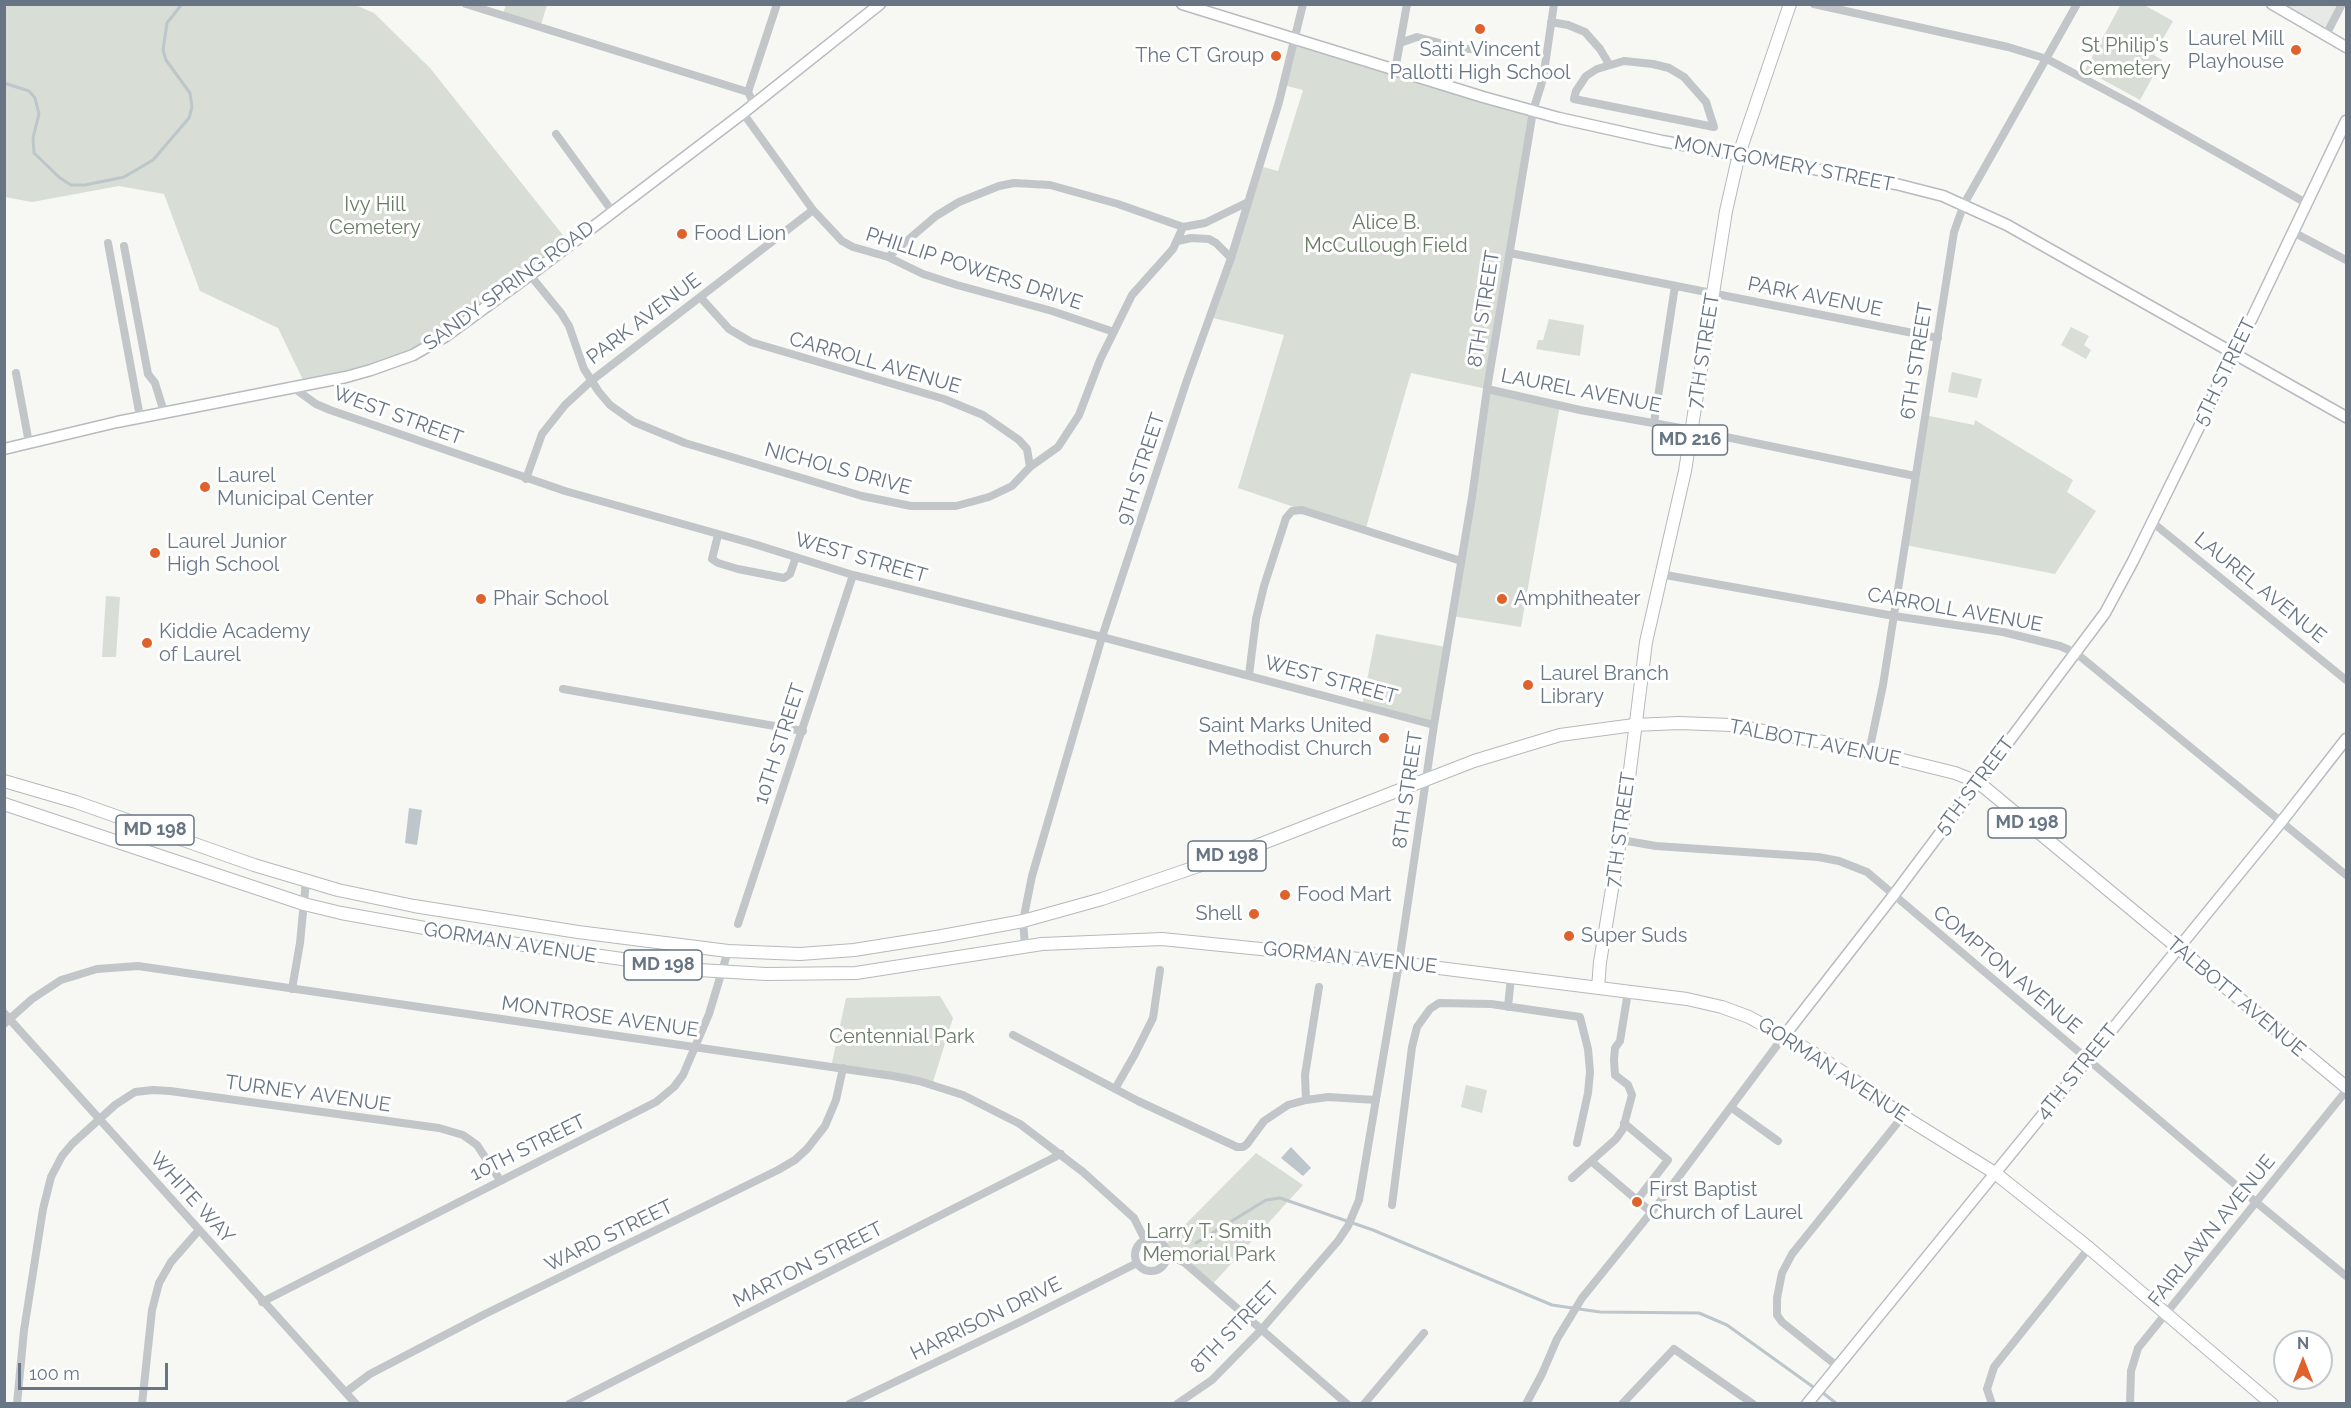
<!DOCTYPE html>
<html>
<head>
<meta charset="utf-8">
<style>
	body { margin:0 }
	#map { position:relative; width:2351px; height:1408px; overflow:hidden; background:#f7f7f4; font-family:Raleway,sans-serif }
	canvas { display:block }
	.frame { position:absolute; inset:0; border:6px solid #677584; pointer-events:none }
	.north { position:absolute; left:2273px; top:1330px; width:60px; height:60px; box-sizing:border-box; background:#fff; border:2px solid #c2c8ce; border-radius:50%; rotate:0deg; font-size:16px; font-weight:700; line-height:24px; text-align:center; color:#677584 }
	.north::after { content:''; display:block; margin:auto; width:21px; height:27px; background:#df622c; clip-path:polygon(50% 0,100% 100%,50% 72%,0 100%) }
	.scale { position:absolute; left:18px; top:1363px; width:150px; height:27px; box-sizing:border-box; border:3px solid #677584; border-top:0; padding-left:8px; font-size:18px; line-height:21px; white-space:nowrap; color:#677584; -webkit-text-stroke:4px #fff; paint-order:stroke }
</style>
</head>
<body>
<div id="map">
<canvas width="2351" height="1408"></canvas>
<div class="frame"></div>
<div class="north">N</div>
<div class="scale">100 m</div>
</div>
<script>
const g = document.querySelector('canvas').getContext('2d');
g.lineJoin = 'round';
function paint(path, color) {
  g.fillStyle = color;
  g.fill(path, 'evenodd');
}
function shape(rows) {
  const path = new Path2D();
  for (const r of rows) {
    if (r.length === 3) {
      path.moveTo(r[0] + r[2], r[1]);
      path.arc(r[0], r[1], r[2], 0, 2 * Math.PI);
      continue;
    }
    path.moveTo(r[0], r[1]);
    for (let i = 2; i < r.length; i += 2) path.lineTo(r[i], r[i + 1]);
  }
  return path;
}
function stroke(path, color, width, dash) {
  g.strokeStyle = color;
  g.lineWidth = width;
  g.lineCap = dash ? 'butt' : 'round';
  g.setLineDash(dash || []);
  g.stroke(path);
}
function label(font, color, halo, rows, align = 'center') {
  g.font = font + ' Raleway,sans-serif';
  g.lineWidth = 6;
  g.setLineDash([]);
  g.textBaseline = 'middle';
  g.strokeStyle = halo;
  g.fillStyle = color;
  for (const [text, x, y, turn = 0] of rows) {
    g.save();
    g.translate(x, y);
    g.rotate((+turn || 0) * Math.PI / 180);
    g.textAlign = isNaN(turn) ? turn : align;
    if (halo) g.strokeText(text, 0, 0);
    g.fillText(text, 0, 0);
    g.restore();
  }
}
const built = shape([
	[2285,5,2340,5,2327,29]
]);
const green = shape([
	[353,4,374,13,430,68,570,244,446,336,385,366,305,384,278,328,200,291,164,194,119,186,32,202,5,197,4,5],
	[2121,4,2144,5,2173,21,2154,55,2162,60,2140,100,2085,70],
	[506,5,547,5,540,28,502,16],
	[1295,39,1533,111,1487,388,1560,405,1521,627,1452,616,1487,389,1411,373,1365,531,1238,488,1284,335,1209,317,1259,166,1278,171,1303,90,1283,85],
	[1549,319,1584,325,1580,356,1536,349,1538,340,1543,340],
	[2071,327,2089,336,2084,345,2091,350,2086,359,2061,345],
	[1952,372,1982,379,1977,398,1948,392],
	[1925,415,1974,425,1975,420,2073,480,2067,492,2096,511,2055,574,1905,545],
	[106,596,120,597,116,657,102,657],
	[1376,634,1446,647,1434,725,1362,706],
	[940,996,953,1018,932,1085,831,1067,846,998],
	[1466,1085,1487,1090,1482,1113,1461,1107],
	[1256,1153,1303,1185,1210,1287,1185,1263,1168,1255,1165,1245]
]);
const water = shape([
	[409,808,422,810,417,845,405,843],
	[1291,1147,1311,1168,1303,1176,1281,1158]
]);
const stream = shape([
	[4,83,29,91,35,98,39,114,33,138,34,153,60,178,71,185,85,185,124,177,153,160,189,118,192,107,190,93,166,60,163,50,167,23,182,4],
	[1196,1243,1266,1200,1280,1198,1373,1230,1552,1305,1600,1312,1699,1313,1727,1325,1816,1389],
	[1822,1392,1837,1404]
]);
const street = shape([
	[466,4,748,92],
	[1814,4,2008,47,2047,59,2137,107,2306,203],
	[1551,22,1568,25,1585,32,1600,49,1609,64],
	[2326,35,2342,4],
	[1400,43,1407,4],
	[1624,61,1653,64,1669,68,1684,77,1706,102,1714,127,1574,99,1576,91,1586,76,1597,69,1624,61],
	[1395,70,1400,43,1417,37,1463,49,1483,49],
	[754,104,748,92,777,4],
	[743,113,813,210,842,241,853,247,888,257,923,274,957,285,1052,311,1114,332],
	[556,134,612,211],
	[2293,232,2346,260],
	[1178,241,1191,238,1209,239,1216,243,1231,258],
	[108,243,140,417],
	[124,246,148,374,155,383,164,412],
	[1510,253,1938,338],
	[888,257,936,216,959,202,999,186,1014,183,1050,185,1118,204,1183,227,1205,223,1246,203],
	[530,275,561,313,569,326,584,369,599,392,610,405,634,422,685,443,862,496,911,506,956,506,989,497,1012,486,1030,467,1058,447,1079,415,1100,360,1132,295,1173,249,1183,227],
	[701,298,729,329,751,342,944,399,983,415,1019,440,1027,449,1030,467],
	[16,373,29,443],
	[291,386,316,404,330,410,565,491,754,544,853,575,1102,637,1434,725],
	[1487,389,1580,410,1692,430,1915,476],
	[1654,423,1675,286],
	[526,479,542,434,565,405,591,381,813,210],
	[2152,522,2346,680],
	[718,535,712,559,718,563,738,569,784,578,790,574,796,557],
	[1660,574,1894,616,2003,632,2060,646,2076,653,2346,875],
	[1249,675,1256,619,1264,586,1286,518,1292,511,1302,510,1461,561],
	[563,689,803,731],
	[1869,752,1883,685,1954,232,1964,204,2077,4],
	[1621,840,1656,846,1818,857,1839,861,1867,872,2257,1203,2346,1276],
	[738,924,853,575],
	[1025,946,1023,921,1032,876,1066,760,1102,637,1187,380,1231,258,1279,102,1303,4],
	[292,989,300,943,306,881],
	[1508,1007,1511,977],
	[4,1013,356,1404],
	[4,1024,32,999,61,980,97,969,138,966,893,1076,919,1081,963,1095,1020,1124,1083,1172,1134,1218,1145,1240],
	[1013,1035,1138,1101,1237,1147,1243,1147,1247,1144,1264,1121,1288,1105,1306,1100,1328,1097,1376,1100],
	[1115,1089,1135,1054,1153,1018,1160,970],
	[1306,1100,1305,1075,1319,987],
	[1732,1108,1778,1141],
	[1624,1123,1668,1160,1637,1200],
	[1591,1161,1651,1212],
	[1572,1178,1616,1139,1623,1129,1632,1095,1628,1085,1615,1075,1614,1060,1615,1048,1620,1041,1628,992],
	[1392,1205,1412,1047,1417,1027,1430,1009,1439,1003,1491,1004,1580,1017,1588,1049,1590,1072,1588,1093,1577,1143],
	[1151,1255,16],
	[1168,1255,1185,1263,1347,1404],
	[262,1302,656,1102,674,1087,683,1075,709,1014,728,951],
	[1837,1366,1782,1322,1777,1315,1777,1298,1782,1273,1792,1254,1903,1116],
	[346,1392,370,1374,485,1314,778,1170,795,1160,807,1149,825,1126,836,1100,843,1068],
	[17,1404,24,1330,43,1209,51,1177,62,1156,72,1144,115,1105,135,1092,153,1090,170,1091,439,1128,463,1135,477,1145,500,1180],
	[142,1404,152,1310,159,1283,171,1262,199,1230],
	[569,1404,1061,1154],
	[849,1404,1022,1321,1137,1263],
	[1177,1404,1212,1380,1261,1330,1338,1241,1348,1226,1359,1200,1399,963,1434,725,1472,497,1487,389,1533,111,1543,79,1554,4],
	[1364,1404,1424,1333],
	[1526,1404,1542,1374,1557,1339,1582,1298,1662,1199,1784,1036],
	[1622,1404,1674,1349,1753,1404],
	[1992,1404,1987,1389,1994,1367,2089,1248],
	[2130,1404,2131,1371,2138,1348,2346,1091]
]);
const secondary = shape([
	[1182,4,1483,97,1559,118,1662,141,1896,184,1943,196,2007,225,2346,417],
	[2272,4,2346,47],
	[4,449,117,422,346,377,371,370,413,355,446,336,530,275,743,113,880,4],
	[1784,1036,1893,896,2105,613,2133,561,2201,423,2232,354,2252,318,2346,121],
	[1807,1404,2282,821,2346,739]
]);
const primary = shape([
	[4,781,76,802,254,865,338,890,414,906,578,932,728,951,800,954,854,950,942,936,1023,921,1102,899,1248,849,1474,761,1560,735,1634,725,1679,723,1731,725,1850,747,1955,773,1978,782,2346,1087],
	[4,804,304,904,341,913,503,942,699,970,766,974,856,973,1042,944,1162,939,1399,963,1687,999,1722,1007,1749,1017,1812,1052,1844,1073,1903,1116,1995,1173,2089,1248,2272,1404],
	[1598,988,1600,962,1625,810,1646,642,1685,471,1726,211,1739,154,1790,4]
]);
const markers = [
	[1480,29,6,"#df622c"],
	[2296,50,6,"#df622c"],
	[1276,56,6,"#df622c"],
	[682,234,6,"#df622c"],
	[205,487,6,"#df622c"],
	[155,553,6,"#df622c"],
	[481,599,6,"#df622c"],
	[1502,599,6,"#df622c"],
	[147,643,6,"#df622c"],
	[1528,685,6,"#df622c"],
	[1384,738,6,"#df622c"],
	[1285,895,6,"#df622c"],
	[1254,914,6,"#df622c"],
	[1569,936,6,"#df622c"],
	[1637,1202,6,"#df622c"]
];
const shields = [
	[1690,440,75],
	[2027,823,78],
	[155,830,78],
	[1227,856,78],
	[663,965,78]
];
const shieldNames = [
	["MD 216",1690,440],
	["MD 198",2027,823],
	["MD 198",155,830],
	["MD 198",1227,856],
	["MD 198",663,965]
];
const poiNames = [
	["Laurel Mill",2284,39,"right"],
	["Playhouse",2284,62,"right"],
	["Saint Vincent",1480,50,"center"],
	["Pallotti High School",1480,73,"center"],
	["The CT Group",1264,56,"right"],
	["Food Lion",694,234],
	["Laurel",217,476],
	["Municipal Center",217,499],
	["Laurel Junior",167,542],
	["High School",167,565],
	["Phair School",493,599],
	["Amphitheater",1514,599],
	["Kiddie Academy",159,632],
	["of Laurel",159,655],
	["Laurel Branch",1540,674],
	["Library",1540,697],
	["Saint Marks United",1372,726,"right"],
	["Methodist Church",1372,749,"right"],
	["Food Mart",1297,895],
	["Shell",1242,914,"right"],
	["Super Suds",1581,936],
	["First Baptist",1649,1190],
	["Church of Laurel",1649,1213]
];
const parkNames = [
	["St Philip's",2125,46],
	["Cemetery",2125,69],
	["Ivy Hill",375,205],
	["Cemetery",375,228],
	["Alice B.",1386,223],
	["McCullough Field",1386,246],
	["Centennial Park",902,1037],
	["Larry T. Smith",1209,1232],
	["Memorial Park",1209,1255]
];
const streetNames = [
	["MONTGOMERY STREET",1784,164,11],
	["PHILLIP POWERS DRIVE",974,269,18],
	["SANDY SPRING ROAD",509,286,-36],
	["PARK AVENUE",1815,297,11],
	["8TH STREET",1484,309,-81],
	["PARK AVENUE",644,319,-37],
	["7TH STREET",1704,351,-81],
	["6TH STREET",1917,361,-81],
	["CARROLL AVENUE",875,363,16],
	["5TH STREET",2225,372,-64],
	["LAUREL AVENUE",1581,391,11],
	["WEST STREET",398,416,20],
	["NICHOLS DRIVE",838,469,15],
	["9TH STREET",1141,469,-72],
	["WEST STREET",861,558,16],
	["LAUREL AVENUE",2260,588,39],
	["CARROLL AVENUE",1955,610,10],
	["WEST STREET",1331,680,15],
	["TALBOTT AVENUE",1815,743,11],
	["10TH STREET",780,744,-72],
	["5TH STREET",1975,786,-53],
	["8TH STREET",1408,790,-82],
	["7TH STREET",1621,830,-82],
	["GORMAN AVENUE",510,943,9],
	["GORMAN AVENUE",1350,958,6],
	["COMPTON AVENUE",2007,970,40],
	["TALBOTT AVENUE",2236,997,40],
	["MONTROSE AVENUE",600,1017,8],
	["GORMAN AVENUE",1833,1070,33],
	["4TH STREET",2077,1072,-51],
	["TURNEY AVENUE",308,1094,8],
	["10TH STREET",528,1148,-26],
	["WHITE WAY",192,1198,48],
	["FAIRLAWN AVENUE",2212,1231,-51],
	["WARD STREET",609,1236,-26],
	["MARTON STREET",808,1265,-27],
	["HARRISON DRIVE",986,1319,-26],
	["8TH STREET",1235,1328,-46]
];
paint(built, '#e7e9e7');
paint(green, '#d8ded5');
paint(water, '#bcc6cb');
stroke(stream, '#bcc6cb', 3);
stroke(secondary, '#b7bbc0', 13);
stroke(primary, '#b5b9bd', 14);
stroke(street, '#c2c6c9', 8);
stroke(secondary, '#fff', 10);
stroke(primary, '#fff', 12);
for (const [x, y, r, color] of markers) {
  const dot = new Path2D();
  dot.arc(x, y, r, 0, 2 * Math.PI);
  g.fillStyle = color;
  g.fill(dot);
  stroke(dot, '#fff', 2);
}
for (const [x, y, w] of shields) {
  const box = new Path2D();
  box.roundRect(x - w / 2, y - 15, w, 30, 4.5);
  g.fillStyle = '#fff';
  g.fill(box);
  stroke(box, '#677584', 1.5);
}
label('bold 18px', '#677584', null, shieldNames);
label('20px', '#677584', '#fff', poiNames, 'left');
label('20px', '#687c65', '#fff', parkNames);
label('20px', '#677584', '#fff', streetNames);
</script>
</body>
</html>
